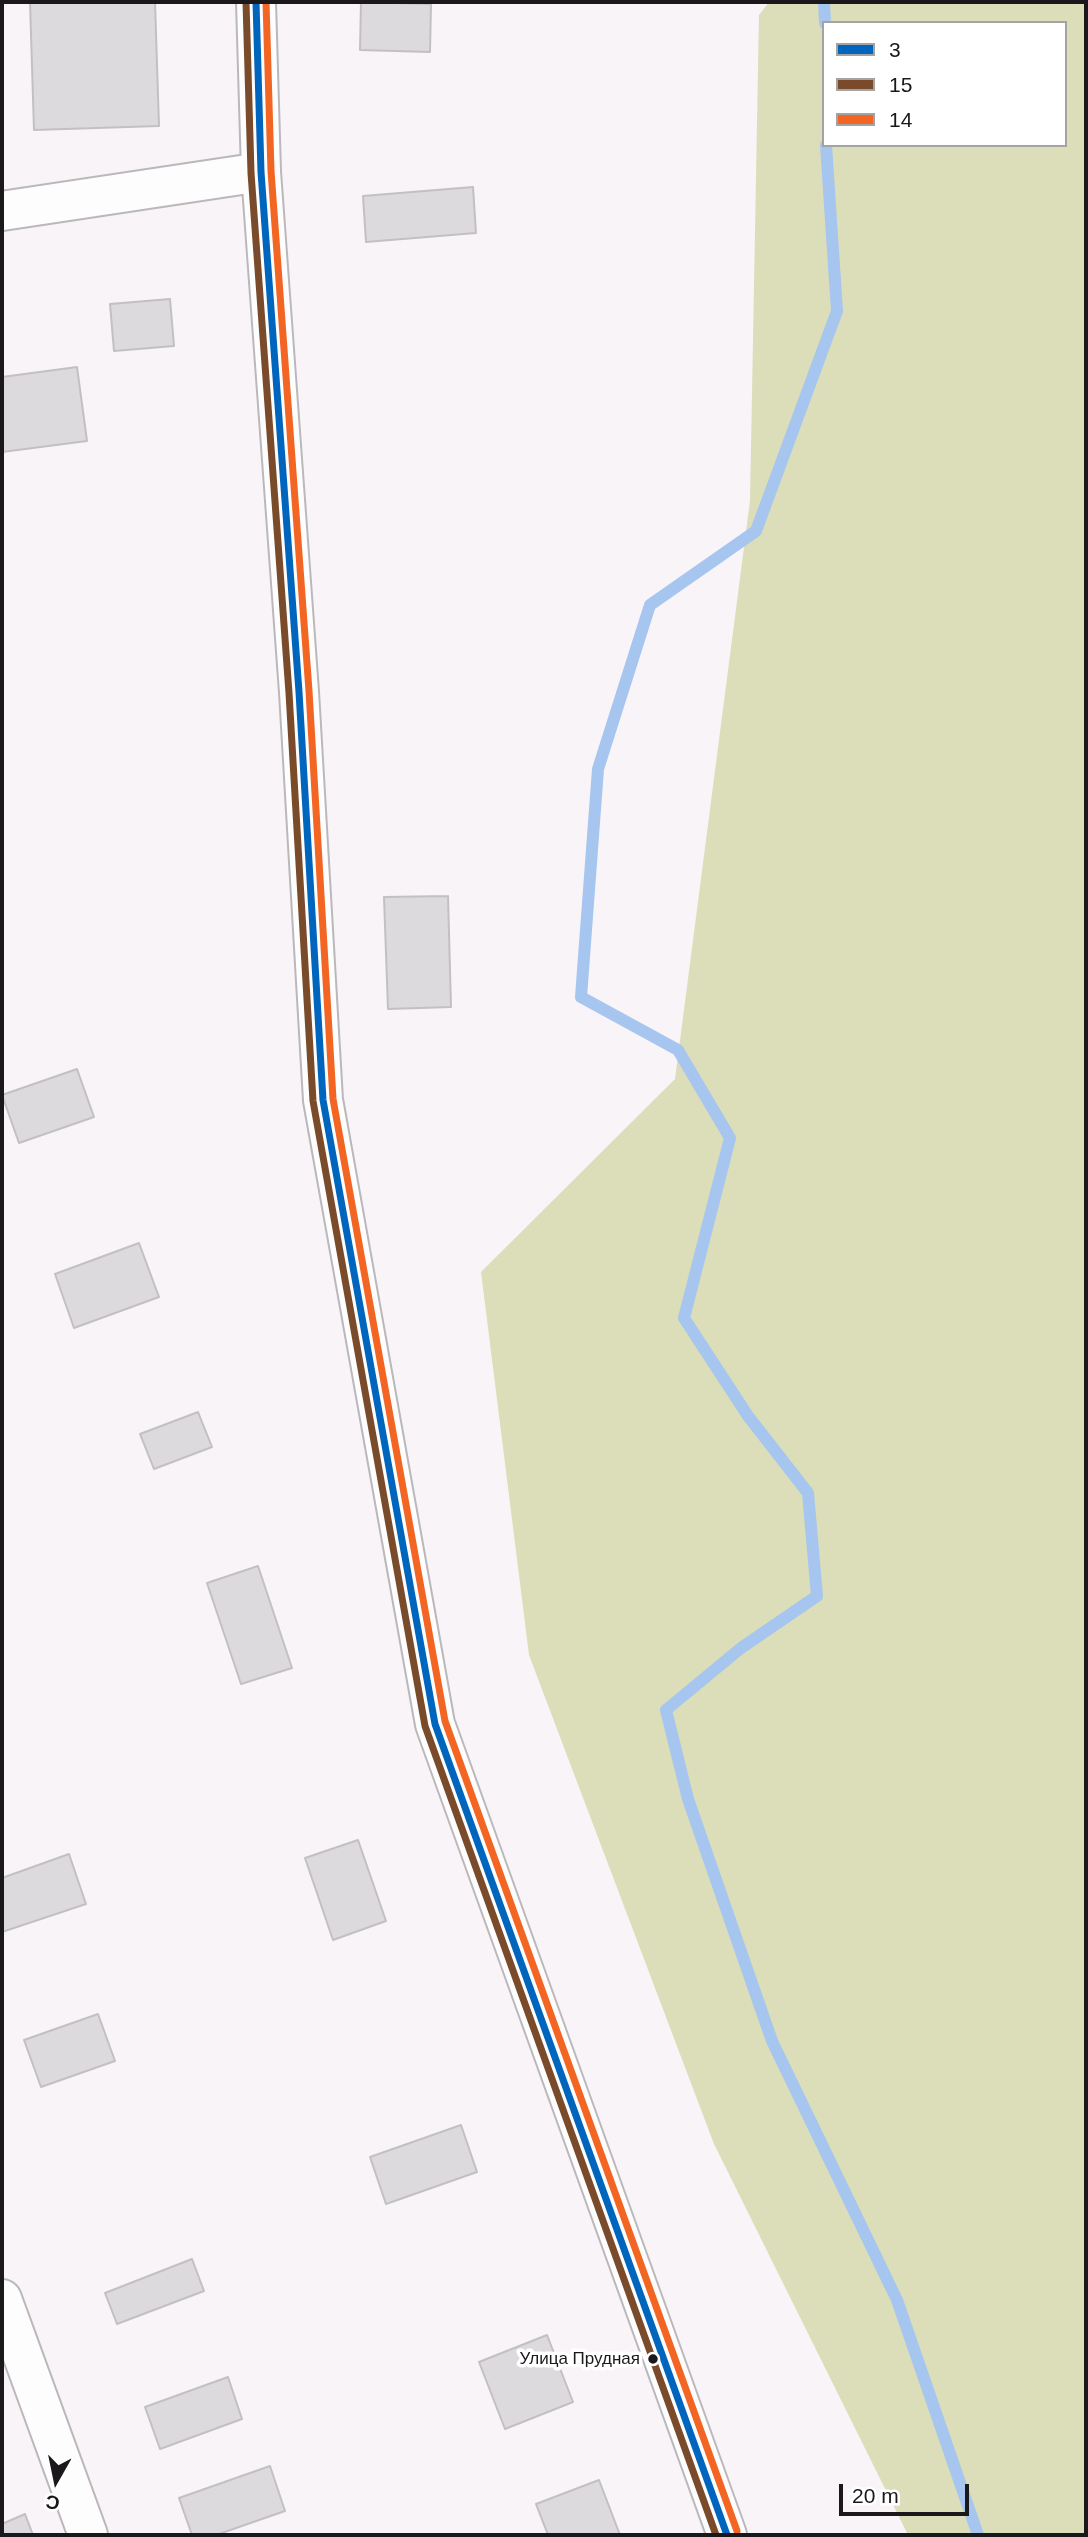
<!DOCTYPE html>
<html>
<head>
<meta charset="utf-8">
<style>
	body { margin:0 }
	#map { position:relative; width:1088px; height:2537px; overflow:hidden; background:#f8f4f8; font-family:Arial,sans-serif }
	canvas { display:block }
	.frame { position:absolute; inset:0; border:4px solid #1a181b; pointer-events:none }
	.legend { position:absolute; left:822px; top:21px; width:245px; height:126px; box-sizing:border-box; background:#fff; border:2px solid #a3a3a4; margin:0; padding:9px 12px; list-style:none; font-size:21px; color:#1a181b }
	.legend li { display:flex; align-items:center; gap:14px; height:35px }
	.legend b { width:35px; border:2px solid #a3a3a4 }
	.north { position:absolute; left:21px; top:2446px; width:70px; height:70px; -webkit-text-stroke:5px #fff; paint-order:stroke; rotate:189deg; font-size:19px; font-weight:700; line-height:28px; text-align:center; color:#1a181b }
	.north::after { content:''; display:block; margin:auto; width:24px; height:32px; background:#1a181b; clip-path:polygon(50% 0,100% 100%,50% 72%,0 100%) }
	.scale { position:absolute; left:839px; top:2484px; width:130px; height:32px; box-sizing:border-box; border:4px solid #1a181b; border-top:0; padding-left:9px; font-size:21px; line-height:24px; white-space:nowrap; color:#1a181b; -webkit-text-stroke:5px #fff; paint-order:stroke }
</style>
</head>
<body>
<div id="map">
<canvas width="1088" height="2537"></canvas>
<div class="frame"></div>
<ul class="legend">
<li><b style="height:9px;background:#0065bd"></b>3</li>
<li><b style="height:9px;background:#7a4b2a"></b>15</li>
<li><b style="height:9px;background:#f26522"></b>14</li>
</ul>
<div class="north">С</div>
<div class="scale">20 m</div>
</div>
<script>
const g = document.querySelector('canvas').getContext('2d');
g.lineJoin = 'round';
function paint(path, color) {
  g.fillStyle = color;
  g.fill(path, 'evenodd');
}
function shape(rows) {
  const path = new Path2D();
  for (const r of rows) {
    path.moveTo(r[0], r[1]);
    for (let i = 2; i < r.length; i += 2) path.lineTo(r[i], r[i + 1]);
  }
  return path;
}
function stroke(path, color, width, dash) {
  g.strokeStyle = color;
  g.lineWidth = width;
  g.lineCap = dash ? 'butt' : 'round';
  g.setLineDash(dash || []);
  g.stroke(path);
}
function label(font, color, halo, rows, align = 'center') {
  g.font = font + ' Arial,sans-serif';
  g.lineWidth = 7;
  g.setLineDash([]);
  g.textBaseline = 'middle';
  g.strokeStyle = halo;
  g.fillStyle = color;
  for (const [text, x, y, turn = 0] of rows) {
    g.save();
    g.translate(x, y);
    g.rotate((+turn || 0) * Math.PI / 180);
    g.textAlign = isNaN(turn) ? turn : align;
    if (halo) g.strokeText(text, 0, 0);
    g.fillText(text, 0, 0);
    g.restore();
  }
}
const green = shape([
	[769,2,1086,2,1086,2535,908,2535,714,2144,529,1655,481,1272,675,1079,750,501,759,15],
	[824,23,1065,23,1065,145,824,145]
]);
const stream = shape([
	[824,2,825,23],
	[826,145,837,311,756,531,650,605,598,769,581,997,678,1050,730,1138,684,1318,748,1416,808,1493,817,1596,741,1648,666,1710,688,1799,772,2041,897,2300,978,2535]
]);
const building = shape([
	[30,2,155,2,159,126,34,130,30,2],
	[361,2,431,4,430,52,360,50,361,2],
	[473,187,476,233,366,242,363,196,473,187],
	[170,299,174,346,114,351,110,304,170,299],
	[77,367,87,441,2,452,2,377,77,367],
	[448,896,451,1007,388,1009,384,897,448,896],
	[77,1069,94,1117,19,1143,2,1095,77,1069],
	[139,1243,159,1297,74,1328,55,1274,139,1243],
	[198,1412,212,1447,154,1469,140,1434,198,1412],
	[258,1566,292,1668,241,1684,207,1583,258,1566],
	[358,1840,386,1921,333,1940,305,1858,358,1840],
	[69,1854,86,1904,2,1932,2,1878,69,1854],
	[98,2014,115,2061,41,2087,24,2040,98,2014],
	[461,2125,477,2172,386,2204,370,2157,461,2125],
	[192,2259,204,2291,117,2324,105,2293,192,2259],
	[547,2335,573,2402,505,2429,479,2362,547,2335],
	[228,2377,242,2419,160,2449,145,2407,228,2377],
	[270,2466,285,2511,216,2535,192,2535,179,2498,270,2466],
	[599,2480,620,2535,548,2535,536,2504,599,2480],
	[25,2514,33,2535,2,2535,2,2524,25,2514]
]);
const minor = shape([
	[2,211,261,172],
	[2,2299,88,2535]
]);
const major = shape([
	[256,2,261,172,299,692,323,1100,435,1724,727,2535]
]);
const bus1 = shape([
	[256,2,261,172,299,692,323,1100,435,1724,727,2535]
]);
const bus2 = shape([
	[246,2,251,173,289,693,313,1101,425,1726,716,2535]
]);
const bus3 = shape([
	[266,2,271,171,309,691,333,1099,445,1721,737,2531]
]);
const markers = [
	[653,2359,6,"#1a181b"]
];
const busNames = [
	["Улица Прудная",640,2359]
];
paint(green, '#dbdeb9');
stroke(stream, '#a6c6ef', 12);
paint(building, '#dcdadc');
stroke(building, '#c3c0c3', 2);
stroke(minor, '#bbb8bc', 42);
stroke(major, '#bbb8bc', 42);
stroke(minor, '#fefdfe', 38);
stroke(major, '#fefdfe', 38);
stroke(bus1, '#0065bd', 7);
stroke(bus2, '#7a4b2a', 7);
stroke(bus3, '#f26522', 7);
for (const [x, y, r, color] of markers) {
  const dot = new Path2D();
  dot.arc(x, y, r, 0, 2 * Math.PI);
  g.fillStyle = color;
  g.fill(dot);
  stroke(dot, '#fff', 2.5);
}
label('17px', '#1a181b', '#fff', busNames, 'right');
</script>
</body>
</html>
